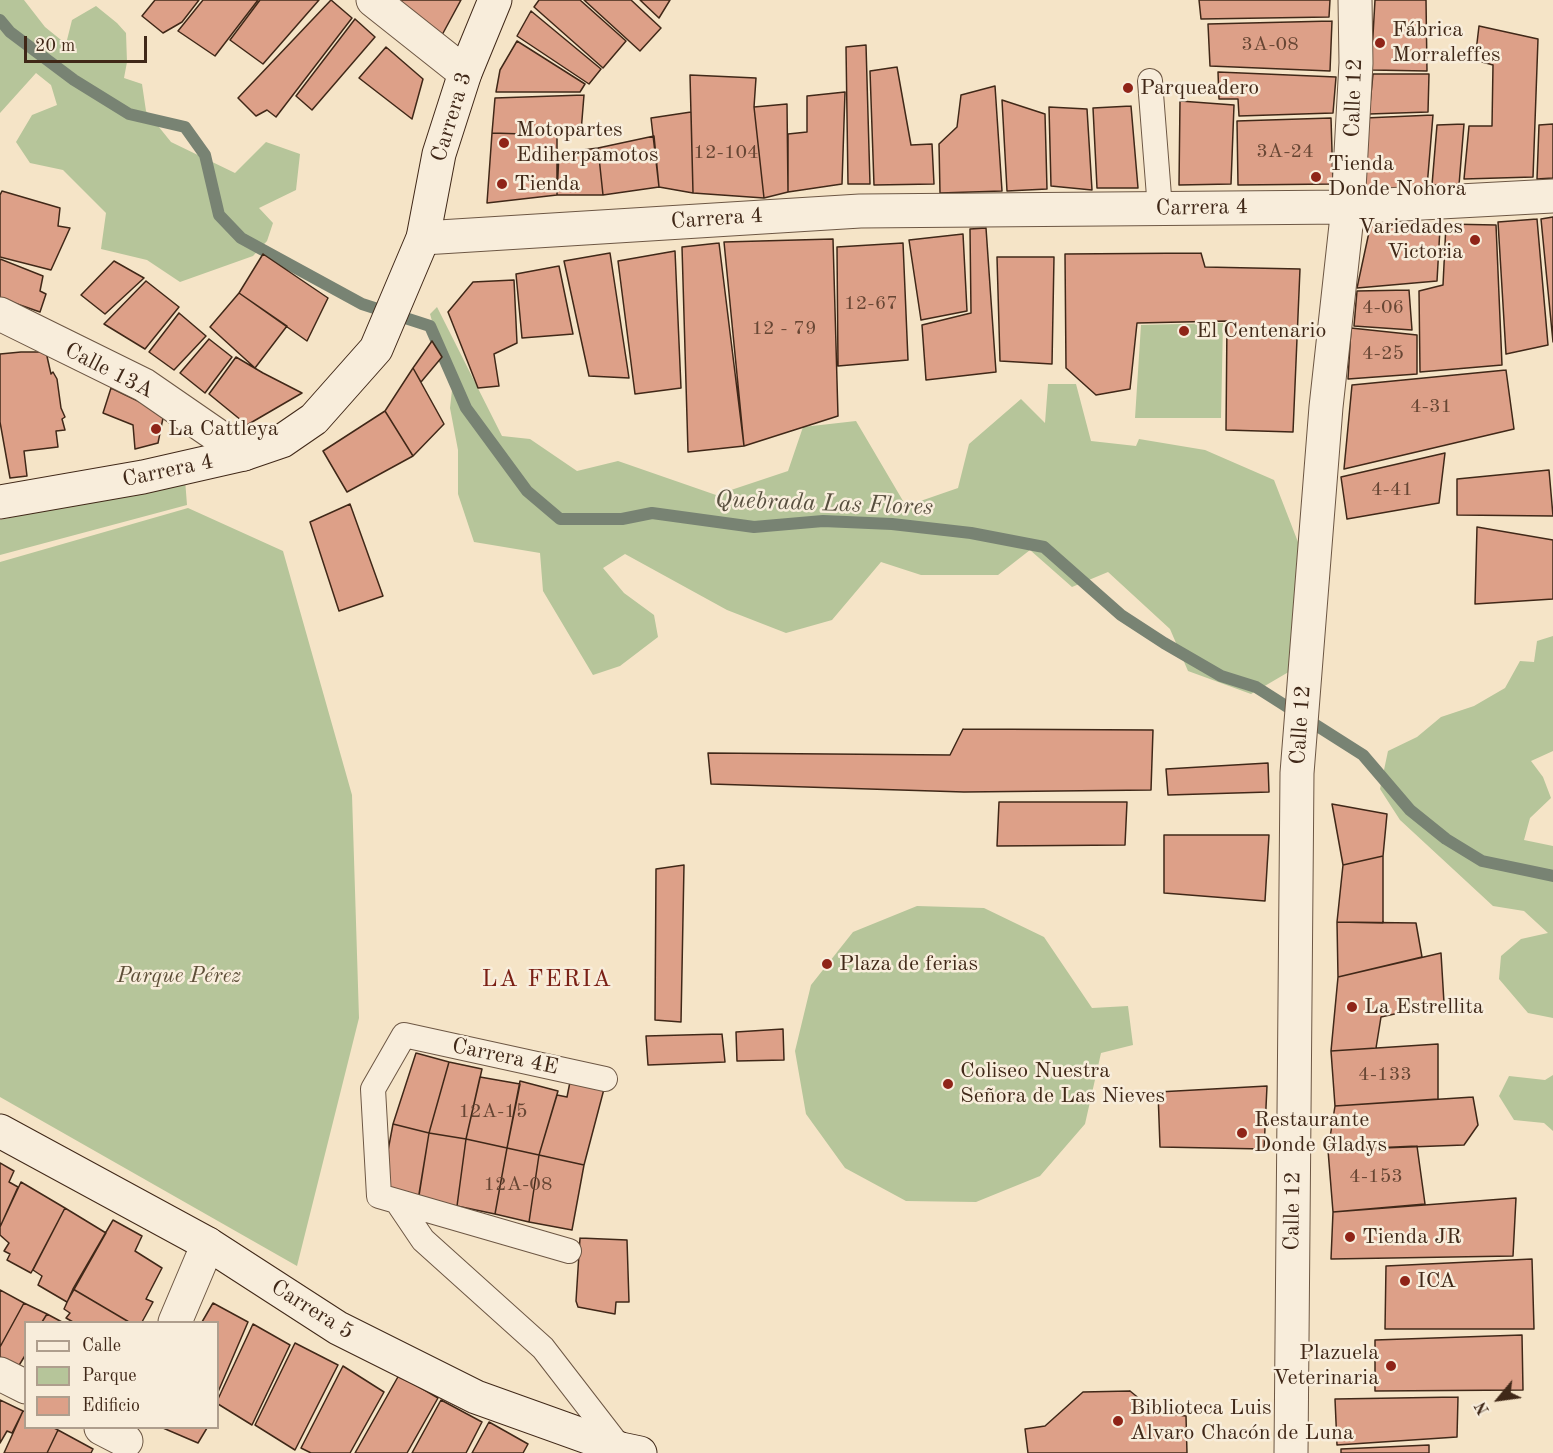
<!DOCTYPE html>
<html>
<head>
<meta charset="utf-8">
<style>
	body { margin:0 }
	#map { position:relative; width:1553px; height:1453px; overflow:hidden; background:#f5e4c7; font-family:"Old Standard TT",serif }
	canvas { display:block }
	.legend { position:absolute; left:24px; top:1321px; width:195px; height:108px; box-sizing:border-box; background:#f8eddb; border:2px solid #ae9e8d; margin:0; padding:8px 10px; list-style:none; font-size:18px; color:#402818 }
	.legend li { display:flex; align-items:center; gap:12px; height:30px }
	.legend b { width:30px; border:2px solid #ae9e8d }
	.north { position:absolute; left:1469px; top:1369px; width:60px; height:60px; -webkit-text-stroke:4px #f8eddb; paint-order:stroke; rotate:241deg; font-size:16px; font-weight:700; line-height:24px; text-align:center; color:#402818 }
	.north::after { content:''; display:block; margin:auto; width:21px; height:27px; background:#402818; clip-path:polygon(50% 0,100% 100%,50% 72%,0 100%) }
	.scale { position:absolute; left:24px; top:36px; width:123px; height:27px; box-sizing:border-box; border:3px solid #402818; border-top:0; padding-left:8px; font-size:18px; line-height:21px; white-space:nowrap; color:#402818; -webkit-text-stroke:4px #f8eddb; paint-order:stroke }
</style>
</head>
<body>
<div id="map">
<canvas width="1553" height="1453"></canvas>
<ul class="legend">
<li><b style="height:8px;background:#f8eddb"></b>Calle</li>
<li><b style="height:16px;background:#b6c59a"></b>Parque</li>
<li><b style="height:16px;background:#dda088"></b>Edificio</li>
</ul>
<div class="north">N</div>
<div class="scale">20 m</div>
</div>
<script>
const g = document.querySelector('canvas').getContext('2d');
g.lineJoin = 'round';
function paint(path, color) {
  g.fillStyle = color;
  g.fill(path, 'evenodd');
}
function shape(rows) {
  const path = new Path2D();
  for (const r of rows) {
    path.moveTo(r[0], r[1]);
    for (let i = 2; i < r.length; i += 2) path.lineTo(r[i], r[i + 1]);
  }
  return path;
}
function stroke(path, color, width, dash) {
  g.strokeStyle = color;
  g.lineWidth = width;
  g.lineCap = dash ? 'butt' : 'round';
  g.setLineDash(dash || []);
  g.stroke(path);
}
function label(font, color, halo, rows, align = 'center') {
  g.font = font + ' "Old Standard TT",serif';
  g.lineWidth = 5;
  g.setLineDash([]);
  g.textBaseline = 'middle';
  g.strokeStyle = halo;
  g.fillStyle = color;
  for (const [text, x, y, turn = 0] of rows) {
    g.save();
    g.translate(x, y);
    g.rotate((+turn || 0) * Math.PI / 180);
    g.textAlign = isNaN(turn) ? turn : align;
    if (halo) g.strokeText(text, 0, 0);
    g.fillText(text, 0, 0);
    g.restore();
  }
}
const green = shape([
	[0,0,24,0,45,27,66,44,72,20,96,6,117,23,126,33,127,62,124,78,142,84,146,111,171,142,235,173,266,142,300,154,296,190,259,208,273,223,267,241,253,256,180,282,147,260,101,249,106,213,63,170,30,163,16,142,32,115,57,105,51,85,36,73,0,113],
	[437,307,502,436,530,439,577,471,618,461,716,495,788,471,803,427,856,421,906,506,958,488,969,444,1021,399,1045,423,1048,384,1076,384,1091,441,1136,446,1139,439,1205,450,1274,480,1303,555,1292,670,1251,694,1188,671,1170,629,1108,572,1072,587,1030,550,998,575,921,575,881,562,832,620,786,633,727,610,625,554,603,568,624,593,654,615,658,637,620,666,593,675,543,591,540,553,474,542,458,494,458,450,450,408,452,390,430,314],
	[1223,323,1221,418,1135,418,1141,325],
	[185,479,187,505,0,555,0,520],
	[188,508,283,551,352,795,359,1018,297,1266,0,1097,0,562],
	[1553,636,1553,751,1531,761,1543,777,1551,798,1530,818,1524,840,1553,846,1553,1018,1528,1013,1499,979,1501,956,1521,939,1548,933,1524,911,1493,906,1400,820,1380,789,1388,751,1417,737,1441,717,1474,706,1505,688,1520,661,1534,662,1537,641],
	[917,906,984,908,1044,937,1092,1008,1128,1006,1133,1045,1101,1053,1085,1124,1040,1176,976,1202,906,1201,845,1168,806,1114,795,1051,811,985,853,932],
	[1553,1075,1553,1131,1544,1123,1514,1120,1499,1096,1509,1076,1545,1080]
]);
const stream = shape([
	[0,20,10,32,74,80,129,114,185,127,205,155,219,215,241,238,362,304,430,326,466,408,527,491,560,519,622,519,652,513,754,527,823,521,892,524,971,533,1044,547,1121,615,1164,643,1221,676,1256,687,1363,755,1410,810,1446,839,1482,861,1553,876]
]);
const building = shape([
	[155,0,199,0,182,22,163,33,142,16,155,0],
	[203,0,258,0,215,56,178,31,203,0],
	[260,0,319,0,263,64,230,40,260,0],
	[331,0,352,18,276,117,267,110,256,116,238,98,331,0],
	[396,0,461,0,442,35,396,0],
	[539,0,580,0,626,41,603,68,534,7,539,0],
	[584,0,631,0,661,28,640,51,584,0],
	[640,0,670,0,659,18,640,0],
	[1199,0,1330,0,1329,17,1201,19,1199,0],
	[1375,0,1426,0,1427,71,1371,70,1375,0],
	[531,11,601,69,589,84,517,36,531,11],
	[355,19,375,37,312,110,296,96,355,19],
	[1332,21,1330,71,1210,66,1208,24,1332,21],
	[1479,26,1538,39,1533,177,1464,179,1469,126,1492,126,1493,65,1475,60,1479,26],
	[517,41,585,84,580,92,496,92,500,70,517,41],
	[866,45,870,184,848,184,846,47,866,45],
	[386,47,423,79,412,119,359,78,386,47],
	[897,67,911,145,932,144,934,184,874,185,870,71,897,67],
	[1218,72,1336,77,1333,113,1239,116,1238,99,1219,99,1218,72],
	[1373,74,1429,74,1428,112,1369,114,1373,74],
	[690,75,756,78,754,107,764,198,693,193,690,75],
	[995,86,1002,191,940,193,939,144,957,127,961,95,995,86],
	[845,92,842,184,788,192,788,134,807,132,807,96,845,92],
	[584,95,581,132,557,135,492,133,495,98,584,95],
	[1002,100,1045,114,1047,189,1007,191,1002,100],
	[1180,101,1234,105,1231,184,1179,185,1180,101],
	[787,104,788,192,764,198,754,107,787,104],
	[1131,106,1138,188,1097,188,1093,108,1131,106],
	[1049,107,1087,109,1092,190,1051,186,1049,107],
	[691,112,693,193,659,187,651,118,691,112],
	[1433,115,1427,187,1365,193,1365,118,1433,115],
	[1331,118,1333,184,1238,185,1237,121,1331,118],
	[1464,124,1459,185,1432,185,1437,125,1464,124],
	[1553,124,1553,178,1537,179,1539,125,1553,124],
	[492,133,557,135,557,195,487,203,492,133],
	[654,136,659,187,603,195,598,148,654,136],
	[598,148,603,195,557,195,559,153,598,148],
	[2,191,60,208,58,226,70,228,51,270,0,257,0,195,2,191],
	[1553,217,1553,342,1541,219,1553,217],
	[1537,219,1548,345,1506,354,1498,222,1537,219],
	[1371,223,1440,228,1437,281,1357,288,1371,223],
	[1446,224,1496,225,1502,365,1420,372,1419,291,1443,285,1446,224],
	[986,228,996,372,926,380,922,325,971,313,970,229,986,228],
	[963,234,967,311,921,320,909,240,963,234],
	[833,239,838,416,744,446,724,242,833,239],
	[719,243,744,446,688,452,682,247,719,243],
	[903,243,908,360,838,366,837,247,903,243],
	[675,251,681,388,635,394,618,261,675,251],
	[610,253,629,378,589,376,564,261,610,253],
	[1201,253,1205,267,1300,269,1293,432,1226,430,1227,321,1137,323,1130,389,1096,395,1066,368,1065,254,1201,253],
	[263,254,328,298,307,341,239,293,263,254],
	[997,257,1054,257,1052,364,1000,361,997,257],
	[0,259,43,276,40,291,46,294,40,312,0,298,0,259],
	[114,261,144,278,105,314,81,295,114,261],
	[559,266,573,334,522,338,516,274,559,266],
	[514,280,517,343,494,354,499,386,478,388,448,312,473,282,514,280],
	[146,281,179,307,145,349,104,324,146,281],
	[1409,290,1412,330,1354,326,1357,291,1409,290],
	[239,293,287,326,255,368,210,327,239,293],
	[179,313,206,336,174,370,149,352,179,313],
	[1351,328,1417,335,1417,374,1348,379,1351,328],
	[209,339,232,357,205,393,180,373,209,339],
	[432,341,442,357,421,382,413,368,432,341],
	[21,352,46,352,51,374,53,372,57,379,61,408,65,417,62,419,65,430,56,431,58,447,24,451,27,476,10,478,0,422,0,354,21,352],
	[236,357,263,373,302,393,247,425,209,394,236,357],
	[413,368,444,424,413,456,385,411,413,368],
	[1506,370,1514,429,1344,469,1352,385,1506,370],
	[111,388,140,402,163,418,158,443,135,449,133,425,103,413,111,388],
	[385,411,413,456,347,492,323,451,385,411],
	[1445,453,1439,503,1347,519,1341,477,1445,453],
	[1549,470,1553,516,1457,515,1457,479,1549,470],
	[350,504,383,596,339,611,310,522,350,504],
	[1477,527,1553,540,1553,599,1475,604,1477,527],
	[963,729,1153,730,1151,790,964,792,711,784,708,753,950,755,963,729],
	[1268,763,1269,792,1168,795,1166,769,1268,763],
	[999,802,1127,802,1125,845,997,846,999,802],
	[1332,804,1387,814,1383,856,1343,865,1332,804],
	[1164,835,1269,835,1265,901,1164,893,1164,835],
	[1383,856,1383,923,1337,922,1343,865,1383,856],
	[684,865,681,1022,655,1020,656,869,684,865],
	[1337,922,1416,923,1422,957,1338,977,1337,922],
	[1441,953,1444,1003,1381,1017,1376,1048,1331,1051,1338,977,1441,953],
	[783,1029,784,1060,737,1061,736,1032,783,1029],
	[722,1034,725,1062,648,1065,646,1036,722,1034],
	[1438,1044,1438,1099,1335,1106,1331,1051,1438,1044],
	[416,1053,449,1062,429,1133,393,1124,416,1053],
	[449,1062,482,1069,466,1139,429,1133,449,1062],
	[480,1077,520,1084,507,1148,466,1139,480,1077],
	[520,1081,558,1091,539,1155,507,1148,520,1081],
	[570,1082,604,1089,584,1165,539,1155,557,1095,567,1097,570,1082],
	[1267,1086,1264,1149,1160,1147,1158,1092,1267,1086],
	[1473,1097,1478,1125,1464,1145,1328,1150,1335,1106,1473,1097],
	[393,1124,429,1133,418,1202,380,1193,393,1124],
	[429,1133,466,1139,457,1206,418,1200,429,1133],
	[466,1139,507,1148,495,1214,457,1206,466,1139],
	[1417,1146,1425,1204,1333,1212,1328,1150,1417,1146],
	[507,1148,539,1155,529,1222,495,1214,507,1148],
	[539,1155,584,1165,572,1230,529,1222,539,1155],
	[0,1163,14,1171,9,1182,18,1187,0,1227,0,1163],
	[21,1182,65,1208,31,1273,7,1260,10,1254,4,1251,9,1243,0,1235,0,1227,21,1182],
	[1516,1198,1513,1256,1331,1259,1333,1212,1516,1198],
	[65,1208,106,1233,67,1302,38,1285,42,1276,33,1270,65,1208],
	[113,1220,142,1236,135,1251,162,1268,146,1299,153,1302,142,1322,129,1322,73,1289,113,1220],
	[580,1238,627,1240,629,1302,616,1302,615,1314,578,1307,576,1301,580,1238],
	[1532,1259,1534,1329,1385,1329,1386,1266,1532,1259],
	[73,1289,129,1322,73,1322,66,1318,70,1313,64,1309,73,1289],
	[0,1290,24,1303,0,1347,0,1290],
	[24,1303,47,1314,42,1322,26,1322,26,1354,18,1367,0,1357,0,1347,24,1303],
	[213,1303,248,1322,218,1392,218,1322,202,1322,213,1303],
	[47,1314,62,1322,42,1322,47,1314],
	[253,1324,290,1345,252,1425,218,1404,218,1399,253,1324],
	[1522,1335,1523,1390,1375,1391,1375,1340,1522,1335],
	[295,1343,338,1365,295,1450,255,1425,295,1343],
	[343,1366,384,1392,350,1453,311,1453,301,1448,343,1366],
	[399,1375,438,1398,407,1453,355,1453,399,1375],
	[1130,1391,1157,1413,1186,1416,1187,1453,1028,1453,1025,1429,1045,1426,1083,1392,1130,1391],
	[1458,1397,1457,1437,1337,1445,1335,1399,1458,1397],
	[0,1400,23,1411,12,1433,7,1431,0,1443,0,1400],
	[441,1400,482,1422,466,1453,412,1453,441,1400],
	[23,1411,26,1412,26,1428,54,1428,58,1430,47,1453,4,1453,23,1411],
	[489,1422,528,1444,523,1453,472,1453,489,1422],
	[163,1428,207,1428,198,1443,163,1428],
	[58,1430,93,1449,91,1453,47,1453,58,1430],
	[1429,1445,1429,1453,1341,1453,1341,1449,1429,1445]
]);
const lane = shape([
	[1150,81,1160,209],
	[398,1203,423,1240,543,1348,621,1449],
	[569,1251,379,1196,373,1089,404,1035,605,1079]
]);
const street = shape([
	[373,0,465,73],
	[423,238,860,211,1348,207,1553,196],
	[0,314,144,385,244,454],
	[175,1322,208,1244],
	[0,1374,26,1387],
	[101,1428,126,1441],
	[1291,1453,1297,773,1326,407,1348,207,1356,63,1355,0]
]);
const secondary = shape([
	[0,502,143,477,244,454,282,441,314,419,376,349,423,238,439,154,465,73,495,0],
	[0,1131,208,1244,338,1328,476,1397,621,1449,640,1453]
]);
const markers = [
	[1380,43,6,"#8f2418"],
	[1128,88,6,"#8f2418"],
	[504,143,6,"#8f2418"],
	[1316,177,6,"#8f2418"],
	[502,184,6,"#8f2418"],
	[1475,240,6,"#8f2418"],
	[1184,331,6,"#8f2418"],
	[156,429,6,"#8f2418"],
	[827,964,6,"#8f2418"],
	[1352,1007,6,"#8f2418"],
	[948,1084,6,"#8f2418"],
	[1242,1133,6,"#8f2418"],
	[1350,1237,6,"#8f2418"],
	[1405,1281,6,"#8f2418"],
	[1391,1366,6,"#8f2418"],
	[1118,1421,6,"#8f2418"]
];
const numberNames = [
	["3A-08",1270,45],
	["3A-24",1285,152],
	["12-104",726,153],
	["12-67",871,304],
	["4-06",1383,308],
	["12 - 79",784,329],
	["4-25",1383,354],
	["4-31",1431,407],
	["4-41",1392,490],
	["4-133",1385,1075],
	["12A-15",493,1112],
	["4-153",1376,1177],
	["12A-08",518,1185]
];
const poiNames = [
	["Fábrica",1392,30],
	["Morraleffes",1392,55],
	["Parqueadero",1140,88],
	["Motopartes",516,130],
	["Ediherpamotos",516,155],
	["Tienda",1328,164],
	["Donde Nohora",1328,189],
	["Tienda",514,184],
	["Variedades",1463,227,"right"],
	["Victoria",1463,252,"right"],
	["El Centenario",1196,331],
	["La Cattleya",168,429],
	["Plaza de ferias",839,964],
	["La Estrellita",1364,1007],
	["Coliseo Nuestra",960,1071],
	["Señora de Las Nieves",960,1096],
	["Restaurante",1254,1120],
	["Donde Gladys",1254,1145],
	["Tienda JR",1362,1237],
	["ICA",1417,1281],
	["Plazuela",1379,1353,"right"],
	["Veterinaria",1379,1378,"right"],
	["Biblioteca Luis",1130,1408],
	["Alvaro Chacón de Luna",1130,1433]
];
const streetNames = [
	["Calle 12",1354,98,-88],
	["Carrera 3",452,117,-73],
	["Carrera 4",1202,208,-1],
	["Carrera 4",717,219,-4],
	["Calle 13A",109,371,27],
	["Carrera 4",168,471,-12],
	["Calle 12",1301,725,-86],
	["Carrera 4E",505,1057,12],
	["Calle 12",1293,1211,-89],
	["Carrera 5",312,1310,32]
];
const parkNames = [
	["Parque Pérez",179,976]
];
const waterNames = [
	["Quebrada Las Flores",824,504,2]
];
const neighbourhoodNames = [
	["LA FERIA",547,980]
];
paint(green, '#b6c59a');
stroke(stream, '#788373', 12);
paint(building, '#dda088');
stroke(building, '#402818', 1.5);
stroke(lane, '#6d5744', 26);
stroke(street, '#6d5744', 35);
stroke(secondary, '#402818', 35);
stroke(lane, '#f8eddb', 24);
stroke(street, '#f8eddb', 33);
stroke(secondary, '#f8eddb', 33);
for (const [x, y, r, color] of markers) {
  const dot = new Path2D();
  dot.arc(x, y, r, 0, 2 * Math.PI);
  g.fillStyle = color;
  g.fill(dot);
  stroke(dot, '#f8eddb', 2);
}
label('20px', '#674634', null, numberNames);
label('22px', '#402818', '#f8eddb', poiNames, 'left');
label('22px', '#402818', '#f8eddb', streetNames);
label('italic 22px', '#5e4f38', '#f8eddb', parkNames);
label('italic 24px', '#574e3e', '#f8eddb', waterNames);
g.letterSpacing = '1.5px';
label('24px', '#7a1f14', '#f8eddb', neighbourhoodNames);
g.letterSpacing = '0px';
</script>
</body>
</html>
